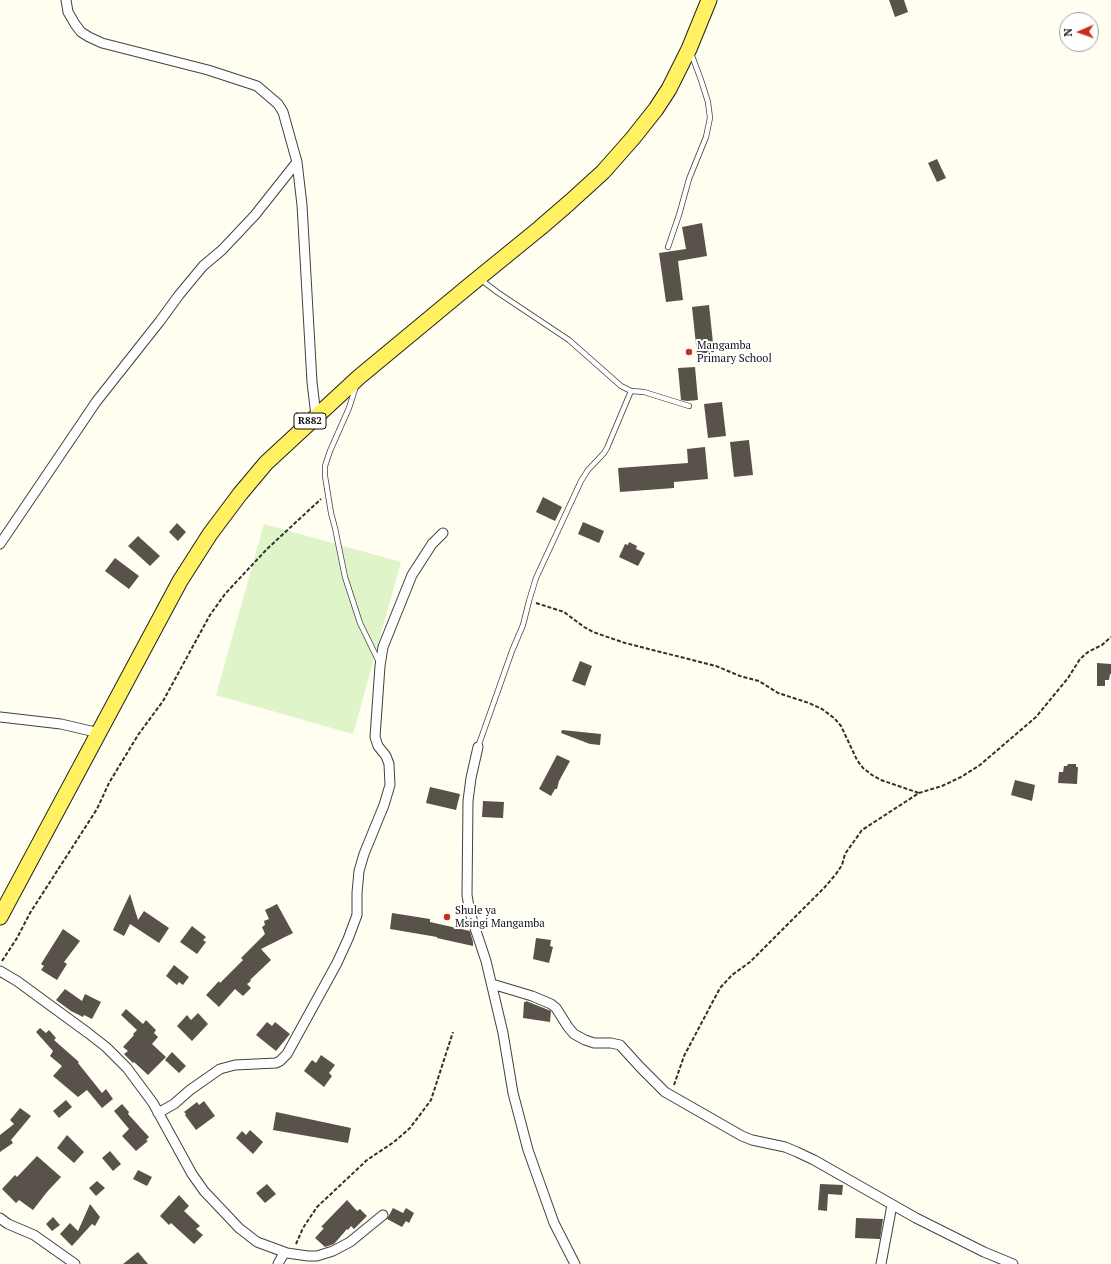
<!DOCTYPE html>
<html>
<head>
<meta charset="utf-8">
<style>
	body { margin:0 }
	#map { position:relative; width:1111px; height:1264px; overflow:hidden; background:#fffef1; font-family:"PT Serif",serif }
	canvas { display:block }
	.north { position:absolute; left:1059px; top:12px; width:40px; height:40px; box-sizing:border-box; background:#fff; border:1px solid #9f9f9f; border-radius:50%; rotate:268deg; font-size:11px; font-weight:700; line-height:16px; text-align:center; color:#0f0f0f }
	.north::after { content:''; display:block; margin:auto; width:14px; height:18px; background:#cb2d1b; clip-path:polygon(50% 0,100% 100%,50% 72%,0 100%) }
</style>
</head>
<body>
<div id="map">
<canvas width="1111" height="1264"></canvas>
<div class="north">N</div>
</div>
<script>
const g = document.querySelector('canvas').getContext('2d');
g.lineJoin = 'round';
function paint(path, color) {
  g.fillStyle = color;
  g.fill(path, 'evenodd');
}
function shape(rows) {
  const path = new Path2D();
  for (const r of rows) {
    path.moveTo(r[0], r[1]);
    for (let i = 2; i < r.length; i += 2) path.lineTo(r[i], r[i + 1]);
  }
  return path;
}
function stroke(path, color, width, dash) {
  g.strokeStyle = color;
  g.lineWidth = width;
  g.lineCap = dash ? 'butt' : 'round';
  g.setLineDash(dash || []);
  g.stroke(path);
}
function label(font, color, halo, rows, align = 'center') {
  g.font = font + ' "PT Serif",serif';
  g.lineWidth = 4;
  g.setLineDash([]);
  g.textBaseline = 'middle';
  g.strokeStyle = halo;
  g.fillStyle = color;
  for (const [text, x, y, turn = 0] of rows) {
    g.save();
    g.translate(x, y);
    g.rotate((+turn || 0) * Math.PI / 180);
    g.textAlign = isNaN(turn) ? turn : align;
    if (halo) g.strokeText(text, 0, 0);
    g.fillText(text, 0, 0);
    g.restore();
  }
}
const pitch = shape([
	[264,524,401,562,353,734,216,695]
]);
const building = shape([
	[889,0,904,0,908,12,895,17],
	[937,159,946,178,937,182,928,163],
	[702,223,707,256,678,261,683,300,666,302,659,253,686,249,682,227],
	[709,305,714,352,697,354,692,307],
	[695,367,698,400,687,401,681,400,678,368],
	[722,402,726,436,708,438,704,404],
	[749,440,753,475,734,477,730,442],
	[705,447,708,479,674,482,674,488,620,492,618,468,688,463,687,449],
	[543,497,562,507,555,521,536,512],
	[583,522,604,531,599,543,578,534],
	[177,523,186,532,178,541,169,532],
	[138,536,160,556,150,566,128,546],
	[629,542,637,546,636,549,645,553,638,566,619,557,625,544,628,545],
	[115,558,139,576,129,589,105,571],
	[580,661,592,666,585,686,572,681],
	[1097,663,1111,664,1111,674,1110,674,1109,680,1105,680,1105,686,1097,686],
	[562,730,601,734,600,745,590,744,561,733],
	[557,755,570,761,559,781,557,789,555,789,551,796,539,789],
	[1068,764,1076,764,1076,767,1078,767,1077,784,1058,783,1059,772,1063,772,1064,766,1067,766],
	[1015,780,1035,785,1032,801,1011,795],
	[430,787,460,794,456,810,426,803],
	[483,801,504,802,503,818,482,817],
	[130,894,138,920,144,911,169,928,159,943,130,924,124,936,113,930],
	[277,904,293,933,261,949,271,960,250,980,251,981,247,984,251,988,243,996,235,989,219,1007,206,995,219,981,220,983,243,960,241,958,265,934,262,927,265,925,264,921,269,919,265,910],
	[392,913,430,919,430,922,470,931,473,942,473,946,437,938,437,937,390,929],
	[192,926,206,937,203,940,206,942,197,954,180,942],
	[63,929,80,941,64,962,67,964,57,980,41,970,44,966,41,964],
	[536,938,551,940,550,946,553,947,549,963,533,959],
	[174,965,189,977,183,985,179,982,177,985,166,976],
	[65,989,82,1001,85,994,101,1002,92,1019,84,1015,83,1017,71,1011,56,1000],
	[526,1001,551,1011,550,1022,523,1018,524,1002,526,1002],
	[126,1009,143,1024,146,1020,156,1030,154,1033,158,1037,152,1044,166,1057,148,1075,134,1062,133,1063,124,1054,128,1051,123,1047,134,1035,133,1034,137,1030,121,1015],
	[198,1013,208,1024,192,1041,177,1026,187,1015,191,1020],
	[267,1022,272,1026,275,1022,290,1034,276,1051,256,1035],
	[40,1028,46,1033,49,1030,56,1038,54,1040,79,1062,78,1063,102,1093,106,1089,113,1099,102,1108,87,1090,78,1097,53,1076,62,1066,50,1056,53,1051,36,1032],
	[172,1052,186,1066,179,1073,165,1060],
	[321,1055,335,1065,329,1073,332,1076,324,1087,304,1071,312,1060,316,1063],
	[66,1100,72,1107,59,1118,53,1111],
	[204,1101,215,1116,196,1130,185,1115,186,1114,184,1112,197,1102,199,1105],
	[122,1104,129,1112,128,1114,149,1137,146,1140,148,1141,136,1151,122,1136,129,1129,114,1111],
	[20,1108,31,1116,11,1140,13,1143,0,1152,0,1135,14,1124,10,1120],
	[276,1112,351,1128,348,1143,273,1130],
	[250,1130,263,1142,253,1154,236,1138,242,1131,246,1135],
	[67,1135,84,1152,74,1163,57,1148],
	[110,1151,121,1164,113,1171,102,1158],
	[37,1156,61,1177,47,1192,33,1210,19,1200,16,1203,2,1189,15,1175,17,1177],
	[138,1170,152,1177,147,1186,133,1179],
	[97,1181,105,1188,96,1196,89,1188],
	[267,1184,276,1194,265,1203,256,1193],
	[820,1184,843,1185,842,1195,828,1194,827,1211,818,1210],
	[179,1195,189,1206,184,1211,200,1226,196,1229,203,1235,194,1244,171,1223,169,1225,160,1216],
	[347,1200,357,1211,360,1209,367,1216,354,1229,351,1226,348,1230,347,1229,334,1244,325,1247,315,1238,324,1228,321,1227],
	[90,1204,100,1217,95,1226,92,1224,72,1246,60,1234,70,1223,78,1231],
	[393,1208,403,1213,406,1208,414,1213,409,1223,406,1221,402,1227,387,1219],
	[53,1217,60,1225,52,1231,46,1224],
	[856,1218,883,1219,880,1239,855,1238],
	[138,1252,148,1264,123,1264]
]);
const path = shape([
	[536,603,564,612,584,627,593,632,625,643,716,666,740,676,759,681,778,693,809,703,822,709,834,718,841,726,857,760,863,768,872,775,881,780,919,793],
	[2,961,17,938,30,913,97,809,109,783,138,735,163,701,210,615,225,594,267,549,321,499],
	[674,1085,684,1056,720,988,732,975,750,962,824,888,836,874,842,865,845,854,862,830,919,793,942,786,961,777,980,765,1036,717,1068,678,1080,659,1088,652,1102,645,1111,637],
	[296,1244,303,1228,317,1207,367,1160,394,1142,410,1128,431,1100,453,1032]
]);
const service = shape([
	[668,247,679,215,689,179,706,137,710,118,708,102,701,80,691,53],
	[480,279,497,292,569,340,621,386,631,391,644,392,689,406],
	[356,386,349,408,330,451,325,466,325,476,331,513,335,528,345,577,360,623,379,662],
	[478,747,512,651,523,625,529,601,536,578,581,481,588,470,604,453,607,448,631,391]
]);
const minor = shape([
	[66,0,68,12,75,24,81,32,89,37,102,43,208,70,257,86,278,104,283,112,297,162,302,205,312,382,316,416],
	[0,544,96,402,160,321,179,295,203,266,222,250,255,215,297,162],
	[0,717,61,724,91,731,100,732],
	[478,747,471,778,468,801,467,895,470,913,486,961,503,1033,513,1093,528,1150,554,1223,575,1264],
	[0,971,17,981,88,1033,106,1047,127,1068,153,1103,192,1174,204,1191,239,1228,257,1242,287,1253,308,1256,317,1256,333,1251,350,1242,383,1215],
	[492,984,532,996,551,1004,556,1008,568,1027,574,1034,585,1040,594,1043,611,1043,620,1045,640,1067,665,1092,742,1136,752,1140,785,1147,797,1152,814,1160,916,1218,984,1252,1013,1264],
	[158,1113,174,1104,190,1090,220,1069,235,1065,276,1063,280,1061,287,1054,337,963,348,939,357,915,357,893,359,871,364,854,384,805,390,785,389,764,386,756,378,746,375,737,380,666,383,647,412,575,432,544,443,533],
	[0,1218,8,1224,34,1235,75,1264],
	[278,1264,284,1253],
	[881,1264,892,1205]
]);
const primary = shape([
	[0,917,180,581,210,534,240,494,266,463,359,377,470,285,540,228,570,202,603,172,633,138,656,109,669,89,689,49,709,0]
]);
const markers = [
	[689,352,4,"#cb2d1b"],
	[447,917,4,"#cb2d1b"]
];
const shields = [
	[310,421,32]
];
const shieldNames = [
	["R882",310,421]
];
const poiNames = [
	["Mangamba",697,346],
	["Primary School",697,359],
	["Shule ya",455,911],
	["Msingi Mangamba",455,924]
];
paint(pitch, '#dff4c9');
paint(building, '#59524a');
stroke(service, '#424242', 6);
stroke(minor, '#424242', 11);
stroke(primary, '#202020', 17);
stroke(path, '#313131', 2, [4, 2]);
stroke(service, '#fff', 4.5);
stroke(minor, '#fff', 9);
stroke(primary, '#fff161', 15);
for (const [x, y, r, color] of markers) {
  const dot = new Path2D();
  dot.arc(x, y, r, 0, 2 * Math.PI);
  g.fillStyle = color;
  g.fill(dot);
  stroke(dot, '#fff', 1.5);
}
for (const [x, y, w] of shields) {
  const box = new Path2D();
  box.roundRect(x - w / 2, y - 8, w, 16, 3);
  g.fillStyle = '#fff';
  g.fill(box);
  stroke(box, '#0f0f0f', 1);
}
label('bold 10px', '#0f0f0f', null, shieldNames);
label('11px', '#0f0f0f', '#fff', poiNames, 'left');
</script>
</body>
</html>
